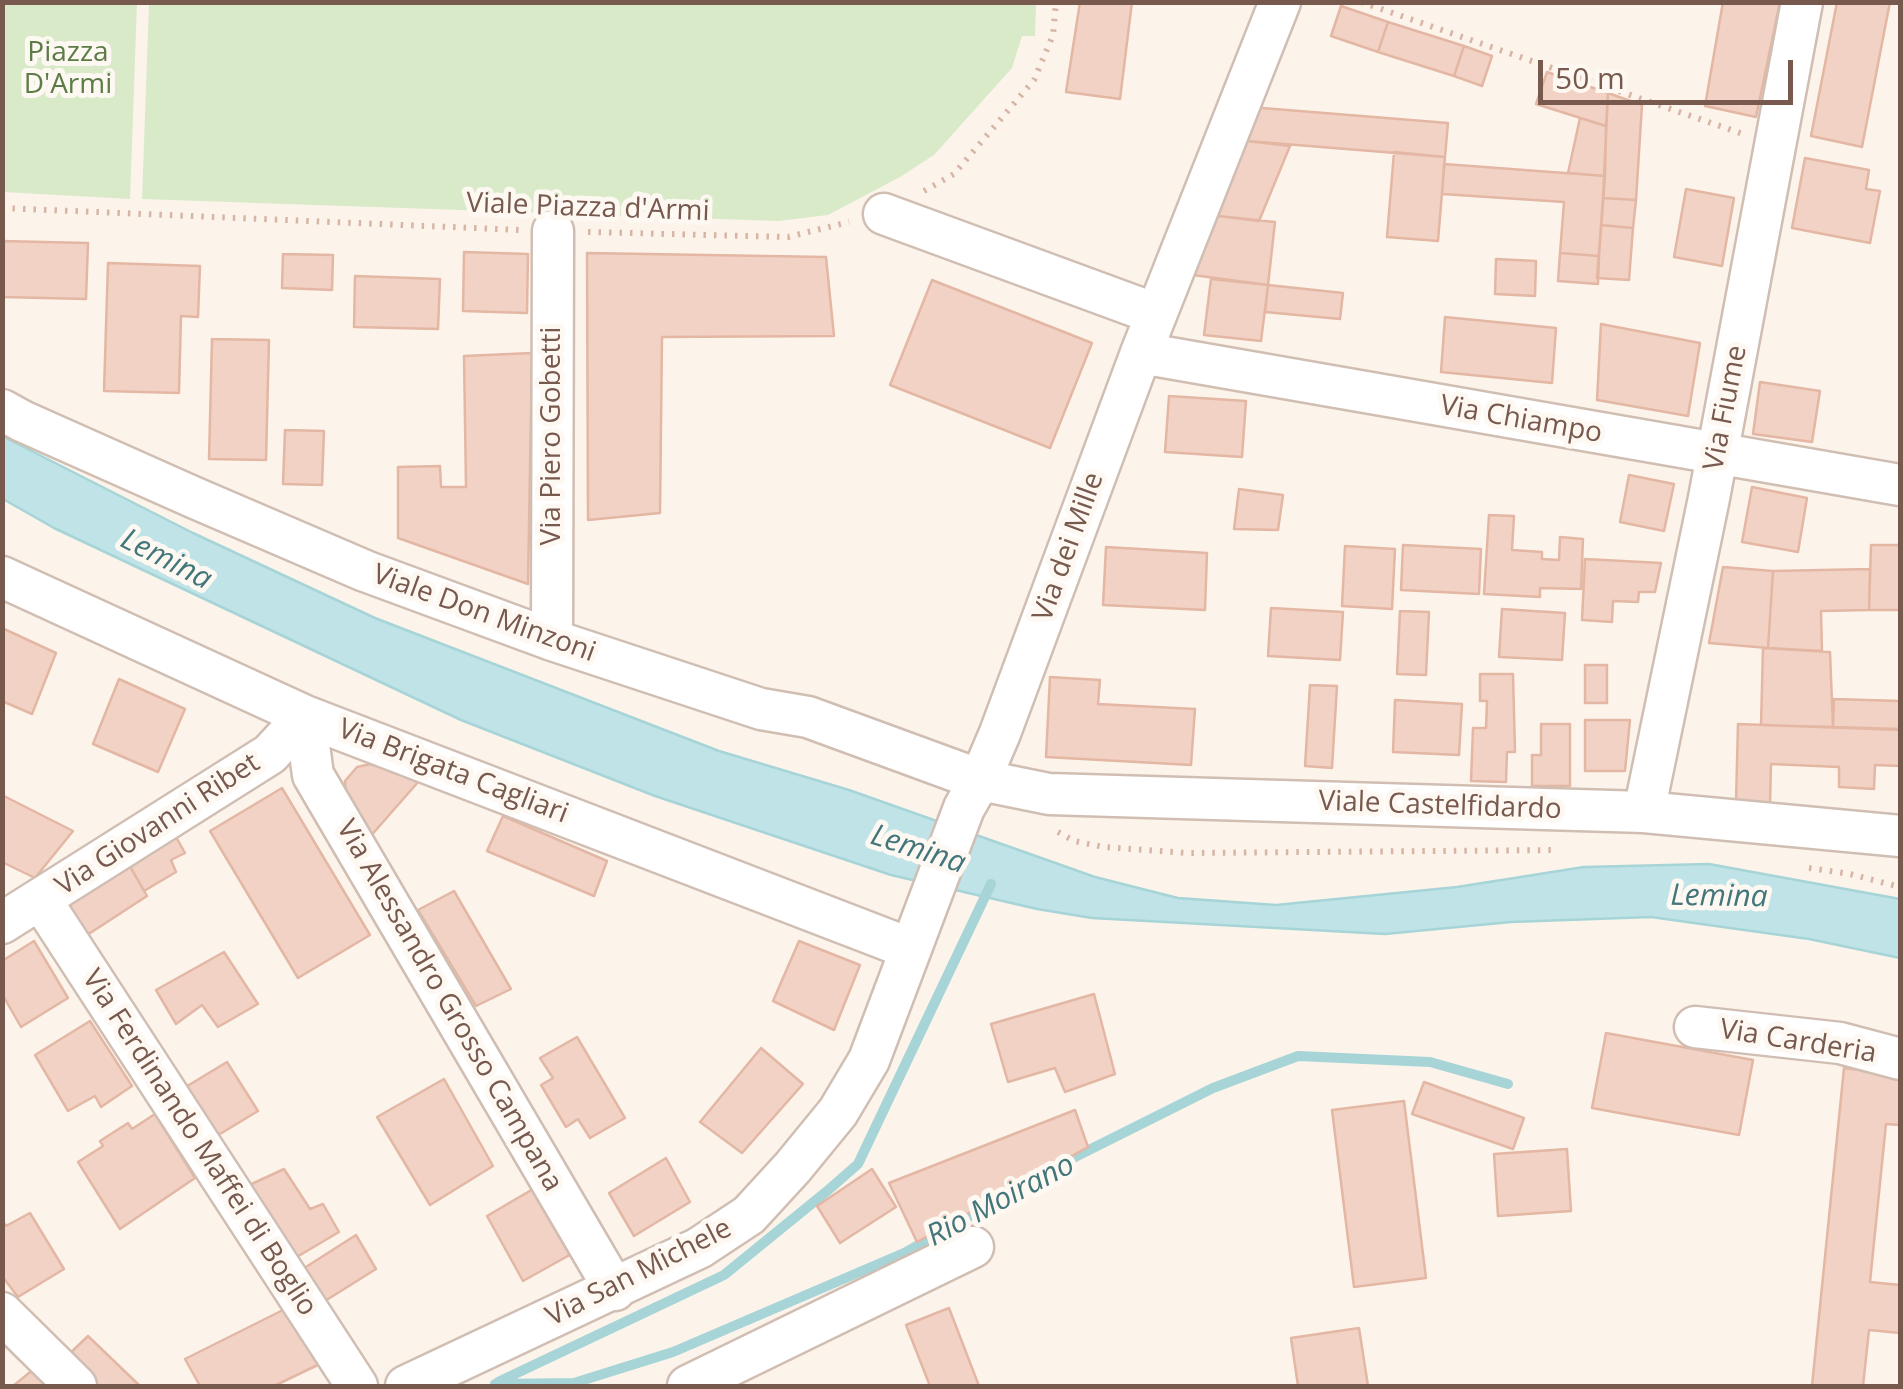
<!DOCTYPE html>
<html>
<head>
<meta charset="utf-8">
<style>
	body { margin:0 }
	#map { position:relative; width:1903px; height:1389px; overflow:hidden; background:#fcf4eb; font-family:"Open Sans",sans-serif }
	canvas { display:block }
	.frame { position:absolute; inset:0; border:5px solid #77594e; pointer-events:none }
	.scale { position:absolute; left:1538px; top:60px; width:255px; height:45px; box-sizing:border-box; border:5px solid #77594e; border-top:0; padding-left:12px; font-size:30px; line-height:35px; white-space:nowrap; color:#77594e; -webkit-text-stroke:8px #fef8f2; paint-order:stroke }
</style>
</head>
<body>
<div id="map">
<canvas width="1903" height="1389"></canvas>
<div class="frame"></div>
<div class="scale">50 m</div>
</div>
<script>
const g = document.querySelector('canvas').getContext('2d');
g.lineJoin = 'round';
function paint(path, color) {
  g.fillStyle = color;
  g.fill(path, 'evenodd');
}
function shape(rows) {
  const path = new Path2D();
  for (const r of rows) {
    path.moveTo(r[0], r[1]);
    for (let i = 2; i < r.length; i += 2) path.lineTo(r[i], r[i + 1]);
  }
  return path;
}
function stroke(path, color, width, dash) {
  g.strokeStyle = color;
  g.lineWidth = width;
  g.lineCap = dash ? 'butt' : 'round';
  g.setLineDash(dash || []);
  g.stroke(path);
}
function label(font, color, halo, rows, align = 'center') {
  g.font = font + ' "Open Sans",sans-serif';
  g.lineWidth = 10;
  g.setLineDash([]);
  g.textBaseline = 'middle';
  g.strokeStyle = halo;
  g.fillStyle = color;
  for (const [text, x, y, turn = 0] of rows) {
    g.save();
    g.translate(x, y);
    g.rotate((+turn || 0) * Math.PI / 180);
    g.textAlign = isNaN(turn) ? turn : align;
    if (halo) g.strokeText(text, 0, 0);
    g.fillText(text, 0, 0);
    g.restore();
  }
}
const green = shape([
	[2,3,137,3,130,199,3,192],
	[149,3,1036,3,1035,36,1022,36,1012,68,934,155,900,177,828,215,778,221,142,199]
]);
const water = shape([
	[2,436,193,533,375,618,719,751,849,790,1095,877,1178,898,1276,905,1457,887,1584,867,1709,864,1900,899,1900,958,1809,939,1651,917,1511,922,1385,934,1092,918,1037,909,891,875,655,796,461,720,54,528,3,499,2,436]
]);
const stream = shape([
	[498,1382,724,1275,826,1192,858,1164,991,884],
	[495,1384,574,1383,673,1352,904,1253,1079,1155,1213,1088,1298,1056,1430,1062,1508,1084]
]);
const building = shape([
	[1080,2,1132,2,1120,99,1066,92,1080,2],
	[1723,2,1780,2,1756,117,1705,106,1723,2],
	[1837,2,1890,2,1862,147,1811,136,1837,2],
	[1341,6,1388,22,1378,52,1331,36,1341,6],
	[1388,22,1464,46,1454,76,1378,52,1388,22],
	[1464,46,1492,56,1482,86,1454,76,1464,46],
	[1547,72,1608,93,1606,126,1536,104,1547,72],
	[1608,93,1642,105,1636,200,1603,198,1608,93],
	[1250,107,1448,123,1445,157,1247,141,1250,107],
	[1580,118,1606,126,1605,176,1568,173,1580,118],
	[1247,141,1290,146,1259,221,1218,216,1247,141],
	[1394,152,1445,157,1438,241,1387,237,1394,152],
	[1805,158,1869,170,1866,189,1880,191,1870,243,1792,228,1805,158],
	[1444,164,1605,176,1599,256,1560,253,1564,202,1442,194,1444,164],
	[1686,189,1734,198,1722,266,1674,257,1686,189],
	[1603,198,1636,200,1633,228,1601,225,1603,198],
	[1218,216,1275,222,1268,285,1193,275,1218,216],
	[1601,225,1633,228,1629,280,1597,278,1601,225],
	[2,241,88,243,86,299,2,297,2,241],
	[464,252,528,254,527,313,463,311,464,252],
	[587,253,826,257,834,336,662,337,660,513,588,520,587,253],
	[1560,253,1599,256,1598,284,1558,281,1560,253],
	[283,254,333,255,332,290,282,288,283,254],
	[1496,259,1536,261,1535,296,1495,294,1496,259],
	[108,263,200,266,198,317,181,316,179,393,104,391,108,263],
	[355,276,440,279,438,329,354,327,355,276],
	[1211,279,1268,285,1261,341,1204,335,1211,279],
	[932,280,1092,343,1050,448,890,385,932,280],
	[1268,285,1343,293,1340,319,1265,312,1268,285],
	[1445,317,1556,328,1552,383,1441,372,1445,317],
	[1601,324,1700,343,1688,416,1597,400,1601,324],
	[212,339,269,340,266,460,209,459,212,339],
	[532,353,528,584,398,538,398,467,440,466,441,487,466,487,464,356,532,353],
	[1760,382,1820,391,1812,442,1753,434,1760,382],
	[1169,396,1246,401,1242,457,1165,452,1169,396],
	[285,430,324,431,322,485,283,484,285,430],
	[1629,475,1674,484,1664,531,1620,522,1629,475],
	[1752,487,1807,498,1798,552,1742,542,1752,487],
	[1239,489,1283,495,1278,530,1234,529,1239,489],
	[1489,515,1514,516,1512,550,1542,552,1542,559,1559,560,1560,537,1583,539,1581,589,1540,588,1540,597,1484,594,1489,515],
	[1403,545,1481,549,1479,594,1401,590,1403,545],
	[1871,545,1900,545,1900,610,1869,610,1871,545],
	[1345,546,1395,549,1392,609,1342,606,1345,546],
	[1106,547,1207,553,1205,610,1103,605,1106,547],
	[1585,559,1661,563,1655,592,1639,592,1638,602,1613,601,1612,622,1582,620,1585,559],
	[1723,567,1773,571,1768,648,1709,643,1723,567],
	[1870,569,1869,610,1821,611,1822,651,1768,648,1773,571,1870,569],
	[1271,608,1343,612,1340,660,1268,656,1271,608],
	[1502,609,1565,613,1562,660,1499,657,1502,609],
	[1400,611,1429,612,1426,675,1397,674,1400,611],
	[2,628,56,653,32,714,2,701,2,628],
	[1763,648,1830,652,1833,727,1761,725,1763,648],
	[1585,665,1607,665,1607,703,1585,703,1585,665],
	[1480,674,1513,674,1515,752,1507,752,1506,782,1471,781,1473,728,1486,728,1487,701,1480,701,1480,674],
	[1050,677,1100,680,1098,704,1195,709,1191,765,1046,757,1050,677],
	[119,679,185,709,158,772,93,744,119,679],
	[1310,685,1337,686,1332,768,1305,766,1310,685],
	[1834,699,1900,701,1900,729,1833,727,1834,699],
	[1395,700,1462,704,1459,755,1393,752,1395,700],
	[1585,720,1630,720,1625,771,1585,771,1585,720],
	[1541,724,1570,724,1570,786,1532,786,1532,755,1541,755,1541,724],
	[1738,724,1900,730,1900,766,1875,765,1874,789,1839,787,1839,767,1771,764,1770,803,1736,802,1738,724],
	[375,763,419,781,369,838,346,805,345,781,357,767,375,763],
	[282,788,370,935,298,978,210,831,282,788],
	[2,795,73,831,35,878,2,862,2,795],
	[503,816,607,861,594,896,487,851,503,816],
	[175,835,185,853,171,860,176,872,144,891,127,861,175,835],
	[127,861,147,896,81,939,57,905,127,861],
	[454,891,511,989,476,1006,418,910,454,891],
	[34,941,68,998,21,1027,2,994,2,961,34,941],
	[799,941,860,965,834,1030,773,1001,799,941],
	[224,952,258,1004,218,1027,202,1005,176,1024,156,990,224,952],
	[1094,994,1115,1074,1065,1092,1055,1068,1008,1082,991,1024,1094,994],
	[90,1021,132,1086,101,1107,95,1096,68,1111,35,1055,90,1021],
	[1606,1033,1753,1060,1739,1135,1592,1108,1606,1033],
	[577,1037,625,1118,590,1138,578,1119,566,1127,541,1085,553,1078,540,1058,577,1037],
	[761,1048,803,1084,742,1153,700,1122,761,1048],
	[227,1062,258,1111,210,1140,179,1091,227,1062],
	[1844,1068,1900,1075,1900,1125,1886,1124,1870,1282,1900,1285,1900,1333,1869,1330,1863,1386,1812,1386,1844,1068],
	[444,1079,493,1166,430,1205,377,1117,444,1079],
	[1424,1082,1524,1118,1513,1149,1412,1114,1424,1082],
	[1404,1101,1426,1278,1354,1287,1332,1110,1404,1101],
	[1075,1110,1088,1147,917,1242,889,1183,1075,1110],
	[155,1114,195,1178,120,1229,78,1162,103,1146,100,1141,128,1123,132,1129,155,1114],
	[1567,1149,1571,1211,1498,1216,1494,1154,1567,1149],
	[666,1158,690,1202,634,1236,609,1193,666,1158],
	[284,1169,310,1209,323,1204,339,1232,290,1261,243,1188,284,1169],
	[872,1169,896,1207,840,1243,817,1206,872,1169],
	[533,1189,575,1252,523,1281,487,1216,533,1189],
	[30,1213,64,1269,18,1297,2,1276,2,1220,6,1226,30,1213],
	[356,1235,376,1269,317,1306,298,1272,356,1235],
	[291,1306,324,1362,274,1386,200,1386,185,1359,291,1306],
	[949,1308,979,1386,930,1386,906,1325,949,1308],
	[1359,1328,1368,1386,1298,1386,1291,1338,1359,1328],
	[88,1336,140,1386,90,1386,64,1359,88,1336],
	[40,1364,61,1386,13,1386,40,1364]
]);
const path = shape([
	[1361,2,1743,134],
	[924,191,954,174,1034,80,1053,35,1056,2],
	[2,208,521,230],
	[588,232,788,237,849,222],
	[1058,832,1074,841,1104,847,1188,853,1558,850],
	[1809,868,1850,874,1900,887]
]);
const minor = shape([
	[884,214,1156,314],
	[1141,353,1900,485],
	[2,410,22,421,195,498,365,571,552,640,761,709,808,717,980,780,1049,794,1644,812,1900,836],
	[2,577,305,716,911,949],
	[552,640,553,231],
	[305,716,313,775,615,1290],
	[1644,812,1709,498,1802,2],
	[41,900,357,1386],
	[2,923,270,754,305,716],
	[1695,1027,1840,1043,1900,1059],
	[2,1313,76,1386],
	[406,1386,699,1248,749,1215,793,1167,838,1112,869,1060,964,808,980,780,1000,733,1141,353,1280,2],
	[688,1386,973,1247]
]);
const parkNames = [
	["Piazza",68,53],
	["D'Armi",68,85]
];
const streetNames = [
	["Viale Piazza d'Armi",588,208,2],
	["Via Fiume",1726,408,-79],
	["Via Chiampo",1521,420,10],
	["Via Piero Gobetti",552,436,-90],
	["Via dei Mille",1069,547,-70],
	["Viale Don Minzoni",484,614,20],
	["Via Brigata Cagliari",453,772,21],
	["Viale Castelfidardo",1440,806,2],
	["Via Giovanni Ribet",158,825,-33],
	["Via Alessandro Grosso Campana",449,1006,60],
	["Via Carderia",1798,1042,9],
	["Via Ferdinando Maffei di Boglio",199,1143,57],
	["Via San Michele",639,1273,-27]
];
const waterNames = [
	["Lemina",166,560,27],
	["Lemina",918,850,18],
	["Lemina",1719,897,1],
	["Rio Moirano",1001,1201,-28]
];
paint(green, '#d9eac9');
paint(water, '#bfe3e6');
stroke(water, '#a6d4d7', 2.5);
stroke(stream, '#a6d4d7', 10);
paint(building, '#f1d2c4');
stroke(building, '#e3b7a4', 2.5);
stroke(minor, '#d1beb3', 45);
stroke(path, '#d6b5a6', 6, [2.5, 8]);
stroke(minor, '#fff', 40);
label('28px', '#5b7c46', '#fef8f2', parkNames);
label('28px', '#77594e', '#fef8f2', streetNames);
label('italic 30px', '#42767b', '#fef8f2', waterNames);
</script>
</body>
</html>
